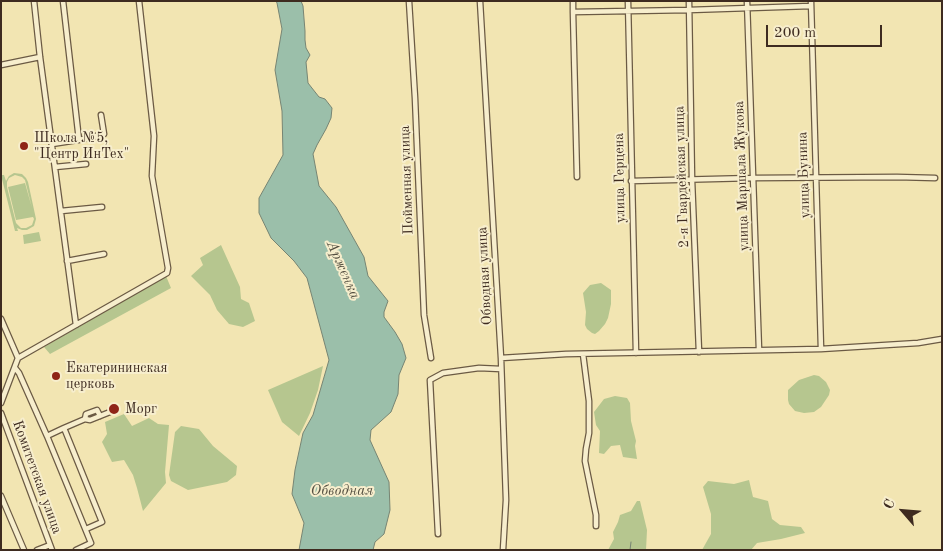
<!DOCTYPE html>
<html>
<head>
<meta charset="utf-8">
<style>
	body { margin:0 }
	#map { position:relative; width:943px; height:551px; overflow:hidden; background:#f2e5b2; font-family:"Old Standard TT",serif }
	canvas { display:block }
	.frame { position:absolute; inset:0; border:2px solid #3e2b20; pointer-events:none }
	.north { position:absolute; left:878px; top:486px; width:50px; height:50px; -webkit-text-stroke:4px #f7eecd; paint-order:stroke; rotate:297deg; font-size:14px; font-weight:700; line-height:20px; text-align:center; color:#3e2b20 }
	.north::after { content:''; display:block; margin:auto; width:18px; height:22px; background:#3e2b20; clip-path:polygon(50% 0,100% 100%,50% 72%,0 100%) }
	.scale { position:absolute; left:766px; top:25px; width:116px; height:22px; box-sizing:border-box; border:2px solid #3e2b20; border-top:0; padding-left:6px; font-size:15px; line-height:18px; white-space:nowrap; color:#3e2b20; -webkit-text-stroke:4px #f7eecd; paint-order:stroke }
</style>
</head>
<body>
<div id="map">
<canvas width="943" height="551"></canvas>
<div class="frame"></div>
<div class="north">С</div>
<div class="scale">200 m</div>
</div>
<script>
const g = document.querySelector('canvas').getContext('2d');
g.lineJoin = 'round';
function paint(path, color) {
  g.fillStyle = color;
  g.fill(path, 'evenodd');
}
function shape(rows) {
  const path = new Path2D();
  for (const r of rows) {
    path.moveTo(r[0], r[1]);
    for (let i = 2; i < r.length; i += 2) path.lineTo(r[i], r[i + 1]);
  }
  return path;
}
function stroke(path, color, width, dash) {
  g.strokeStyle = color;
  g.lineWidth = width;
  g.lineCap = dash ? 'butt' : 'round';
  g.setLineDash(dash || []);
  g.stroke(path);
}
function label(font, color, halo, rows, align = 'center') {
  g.font = font + ' "Old Standard TT",serif';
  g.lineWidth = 4;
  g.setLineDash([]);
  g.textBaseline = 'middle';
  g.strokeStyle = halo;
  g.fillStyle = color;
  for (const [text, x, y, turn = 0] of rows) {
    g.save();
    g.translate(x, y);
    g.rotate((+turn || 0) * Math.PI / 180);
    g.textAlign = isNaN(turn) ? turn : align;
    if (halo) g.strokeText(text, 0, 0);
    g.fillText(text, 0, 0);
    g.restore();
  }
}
const green = shape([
	[14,173,22,174,26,178,28,182,36,219,34,226,27,230,22,230,17,228,18,231,15,231,1,175,4,175,6,181,9,176],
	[15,175,22,177,25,180,32,208,25,183,8,187,16,220,33,217,34,219,32,225,26,228,21,228,16,223,7,187,7,182,9,178],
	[39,232,41,241,24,244,23,235],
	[221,245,240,287,241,299,249,303,255,321,243,327,229,324,217,310,210,295,191,276,203,265,200,258],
	[166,276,171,288,50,354,44,347],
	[601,283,611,290,611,304,608,318,605,324,599,331,595,334,592,333,587,329,585,325,586,312,583,293,590,285],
	[323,366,318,390,310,413,299,436,282,422,268,390],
	[814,375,819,376,826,382,830,390,829,395,821,407,814,412,804,413,795,411,789,404,788,400,788,390,799,380],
	[615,396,627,398,630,403,631,421,636,441,635,446,637,459,623,457,620,445,611,446,604,454,599,453,600,431,596,425,594,412,604,399],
	[124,414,132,426,149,418,158,424,169,425,165,472,166,483,143,511,137,488,133,475,124,460,112,462,102,442,107,434,105,422],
	[181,426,199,429,213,446,237,466,236,475,227,482,188,490,171,481,169,475,175,432],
	[749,480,753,497,768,501,772,519,780,525,801,527,805,533,781,539,757,543,751,550,702,550,711,534,711,514,703,487,708,481,734,484],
	[637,501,640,501,647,530,646,550,608,550,614,539,613,532,618,522,620,515,631,511]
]);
const water = shape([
	[276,1,301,1,303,6,305,31,305,40,306,48,310,55,306,62,308,83,319,97,325,99,332,108,331,118,326,129,317,145,313,154,319,186,336,207,364,257,368,276,388,301,384,312,384,317,395,332,402,344,406,358,399,375,398,394,391,412,371,430,370,440,389,482,390,510,384,534,375,542,373,550,299,550,304,523,292,494,295,470,303,433,313,415,329,360,307,278,294,261,271,238,259,213,259,198,283,155,282,111,275,70,282,29,277,3,276,1]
]);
const stream = shape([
	[630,550,631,542]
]);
const minor = shape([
	[34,1,40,57,76,325],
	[63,1,79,140],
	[409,1,415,98,424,315,431,358],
	[480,1,501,358,506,500,503,550],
	[573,1,573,12,689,10,811,6],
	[628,1,636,353],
	[689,1,692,180,699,352],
	[747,1,759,350],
	[811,1,821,349],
	[573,12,577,177],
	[1,65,40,57],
	[52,144,84,139,104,134,101,115],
	[55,167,86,164],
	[631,181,753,178,897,177,935,178],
	[61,211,102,207],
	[67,261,104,254],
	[1,319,18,358,1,403],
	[583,354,589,401,589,433,586,449,585,461,596,515,596,526],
	[18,358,167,273,168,268,152,176,154,136,139,1],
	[501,358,566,354,821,349,918,343,942,339],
	[15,368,19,373,47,436],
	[1,413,52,550],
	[85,419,86,414,97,410,100,416],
	[64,428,85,419,90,420,110,412],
	[1,496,24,550],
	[438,534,430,380,443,373,479,368,501,369],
	[37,550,50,545],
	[76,550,91,543,47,436,64,428,102,522,86,529]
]);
const markers = [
	[24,146,5,"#8f2418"],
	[56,376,5,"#8f2418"],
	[114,409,6,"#8f2418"]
];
const poiNames = [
	["Школа №5,",34,138],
	["\"Центр ИнТех\"",34,154],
	["Екатерининская",66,368],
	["церковь",66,384],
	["Морг",125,409]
];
const streetNames = [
	["улица Бунина",804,175,-92],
	["улица Маршала Жукова",742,176,-92],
	["2-я Гвардейская улица",682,177,-92],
	["улица Герцена",620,178,-91],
	["Пойменная улица",407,180,-92],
	["Обводная улица",485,276,-93],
	["Комитетская улица",37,477,70]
];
const waterNames = [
	["Арженка",343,270,66],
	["Обводная",342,491]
];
paint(green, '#b6c68f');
paint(water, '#9bbfaa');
stroke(water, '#768473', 1);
stroke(stream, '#768473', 1);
stroke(minor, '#6b5a44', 7);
stroke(minor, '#f7eecd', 4.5);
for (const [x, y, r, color] of markers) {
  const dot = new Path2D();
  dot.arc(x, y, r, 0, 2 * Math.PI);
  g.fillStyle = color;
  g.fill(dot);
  stroke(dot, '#f7eecd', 2);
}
label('14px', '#3e2b20', '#f7eecd', poiNames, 'left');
label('14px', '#3e2b20', '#f7eecd', streetNames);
label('italic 15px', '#555042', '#f7eecd', waterNames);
</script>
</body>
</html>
